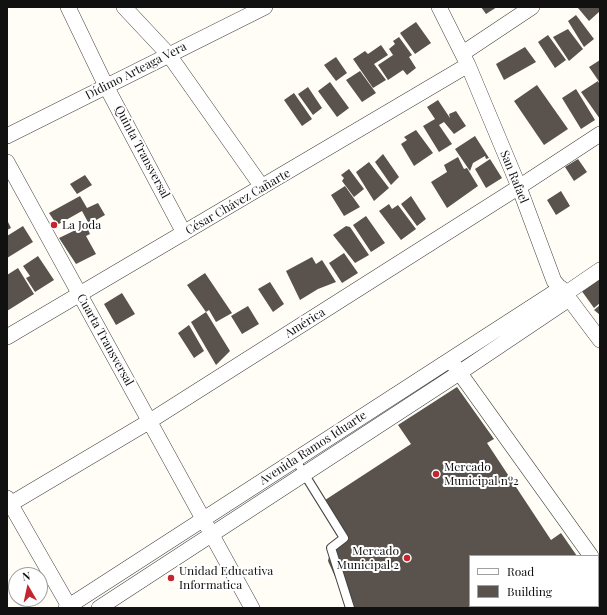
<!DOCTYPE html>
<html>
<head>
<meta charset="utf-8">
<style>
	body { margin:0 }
	#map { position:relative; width:607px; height:615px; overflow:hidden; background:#fffdf5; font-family:"Playfair Display",serif }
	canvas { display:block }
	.frame { position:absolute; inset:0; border:8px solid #111; pointer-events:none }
	.legend { position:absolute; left:469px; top:555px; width:130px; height:52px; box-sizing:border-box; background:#fff; border:1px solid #a0a0a0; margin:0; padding:5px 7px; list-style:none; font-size:12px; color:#111 }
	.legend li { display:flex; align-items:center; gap:8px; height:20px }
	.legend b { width:20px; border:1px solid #a0a0a0 }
	.north { position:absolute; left:8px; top:567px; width:40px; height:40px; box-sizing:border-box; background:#fff; border:1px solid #a0a0a0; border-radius:50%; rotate:351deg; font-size:11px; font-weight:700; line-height:16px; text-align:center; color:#111 }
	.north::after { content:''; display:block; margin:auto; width:14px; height:18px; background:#c4262e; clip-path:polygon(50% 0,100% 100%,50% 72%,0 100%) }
</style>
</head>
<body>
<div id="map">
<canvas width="607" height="615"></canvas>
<div class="frame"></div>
<ul class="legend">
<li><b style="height:5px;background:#fff"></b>Road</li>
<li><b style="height:11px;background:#5a524d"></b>Building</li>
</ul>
<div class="north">N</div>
</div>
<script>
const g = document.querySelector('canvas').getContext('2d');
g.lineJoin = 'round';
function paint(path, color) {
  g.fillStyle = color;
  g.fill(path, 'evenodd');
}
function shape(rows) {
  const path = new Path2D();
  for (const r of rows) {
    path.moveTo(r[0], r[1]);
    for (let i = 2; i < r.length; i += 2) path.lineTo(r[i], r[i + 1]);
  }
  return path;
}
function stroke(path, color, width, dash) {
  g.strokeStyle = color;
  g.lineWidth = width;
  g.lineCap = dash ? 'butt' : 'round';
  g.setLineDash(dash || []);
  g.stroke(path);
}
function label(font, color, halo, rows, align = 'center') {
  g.font = font + ' "Playfair Display",serif';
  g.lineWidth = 4;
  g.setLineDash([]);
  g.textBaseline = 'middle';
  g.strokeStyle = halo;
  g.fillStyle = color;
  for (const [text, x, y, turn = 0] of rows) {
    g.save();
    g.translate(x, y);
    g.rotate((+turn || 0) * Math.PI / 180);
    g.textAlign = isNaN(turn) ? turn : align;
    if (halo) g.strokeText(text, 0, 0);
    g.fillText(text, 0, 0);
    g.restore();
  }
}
const building = shape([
	[481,7,497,7,486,14],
	[579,7,600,7,600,14,599,12,589,21,578,8],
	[576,15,594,39,584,47,568,21],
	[416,22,431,43,415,54,400,33],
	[568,29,583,49,569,61,553,37],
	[548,35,566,60,555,68,538,42],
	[399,37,412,55,409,57,416,68,407,75,403,70,388,80,378,65,393,55,389,49,395,44,393,41],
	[381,45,388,55,374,64,386,80,373,88,353,59,365,51,368,54],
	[525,47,536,62,504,80,496,64],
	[336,57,347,73,336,81,324,65],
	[600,60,600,83,589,67],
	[360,71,376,93,362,102,346,80],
	[598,81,600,85,600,119,581,92],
	[330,82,349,108,337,117,318,91],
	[537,85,568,129,544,145,514,101],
	[308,87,322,108,313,115,298,94],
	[576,89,595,120,581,129,562,98],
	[294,93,312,119,302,126,284,100],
	[438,100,450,118,449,114,456,111,466,126,454,134,444,122,439,125,452,144,439,152,423,126,435,119,427,107],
	[416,130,433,153,414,166,401,144,407,140,404,137],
	[475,136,489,158,486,159,485,156,473,163,470,171,455,149],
	[383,154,399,177,391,185,375,162],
	[458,157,464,169,467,168,478,186,447,208,431,182,447,172,444,165],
	[490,159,502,178,486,188,475,169],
	[578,159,587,172,574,181,565,167],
	[369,162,389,188,374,201,356,172],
	[349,169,364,189,354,197,342,181,344,178,341,175],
	[85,175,92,185,77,194,70,184],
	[345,186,360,207,344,216,331,195],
	[561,191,570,206,556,215,547,200],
	[80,196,87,208,98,203,105,215,89,224,82,211,57,225,49,213],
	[411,196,426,219,417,226,401,204],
	[389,204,392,209,398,205,416,229,401,240,379,211],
	[366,216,385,243,371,252,353,225],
	[7,220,11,228,7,230],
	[86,225,90,234,86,236,96,254,76,264,59,238],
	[23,226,33,242,7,258,7,236],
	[346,226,350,227,369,255,355,263,333,235],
	[344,253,358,273,342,283,329,263],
	[38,256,54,280,35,292,26,278,30,276,23,266],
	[312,257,316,264,322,260,336,282,318,289,300,300,286,271],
	[18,268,34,294,7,311,7,275],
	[205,273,232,313,216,322,209,310,206,312,230,351,216,365,191,322,206,312,187,285],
	[600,277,600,303,594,308,581,290],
	[270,282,284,304,273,312,258,289],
	[122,293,135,314,116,325,104,304],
	[600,305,600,315,594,310],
	[248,306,259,324,242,334,231,316],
	[189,325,204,351,194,358,178,333],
	[457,387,494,439,487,443,551,540,561,533,577,556,470,556,470,606,598,606,598,585,600,587,600,608,349,608,328,561,331,548,341,542,319,504,411,444,398,425]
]);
const service = shape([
	[295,459,344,538,331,548,350,608]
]);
const minor = shape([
	[68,7,106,86,184,233],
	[124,7,169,55,262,187],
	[439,7,468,65,519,187,554,281,565,294,600,270],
	[463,53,532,7],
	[7,136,265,7],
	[7,162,252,608],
	[7,337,468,65],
	[454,365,591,556],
	[7,498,70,608],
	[7,506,150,421,519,187,600,134],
	[598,565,600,568],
	[66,608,561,288,600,340],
	[99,608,459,373,569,299]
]);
const markers = [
	[54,225,4,"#c4262e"],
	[436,474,4,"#c4262e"],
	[407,558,4,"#c4262e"],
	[171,578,4,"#c4262e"]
];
const streetNames = [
	["Dídimo Arteaga Vera",136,71,-27],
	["Quinta Transversal",142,152,62],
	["San Rafael",514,177,68],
	["César Chávez Cañarte",238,202,-30],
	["América",305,323,-32],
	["Cuarta Transversal",105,340,61],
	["Avenida Ramos Iduarte",313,448,-33]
];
const poiNames = [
	["La Joda",62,225],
	["Mercado",444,467],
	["Municipal nº2",444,481],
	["Mercado",399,551,"right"],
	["Municipal 2",399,565,"right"],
	["Unidad Educativa",179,571],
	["Informatica",179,585]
];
paint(building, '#5a524d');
stroke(service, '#444', 10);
stroke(minor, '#444', 16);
stroke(service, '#fff', 8);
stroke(minor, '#fff', 15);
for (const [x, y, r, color] of markers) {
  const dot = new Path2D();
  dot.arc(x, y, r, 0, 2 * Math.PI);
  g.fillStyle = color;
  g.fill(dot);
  stroke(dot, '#fff', 1.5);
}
label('12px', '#111', '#fff', streetNames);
label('12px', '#111', '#fff', poiNames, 'left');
</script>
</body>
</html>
